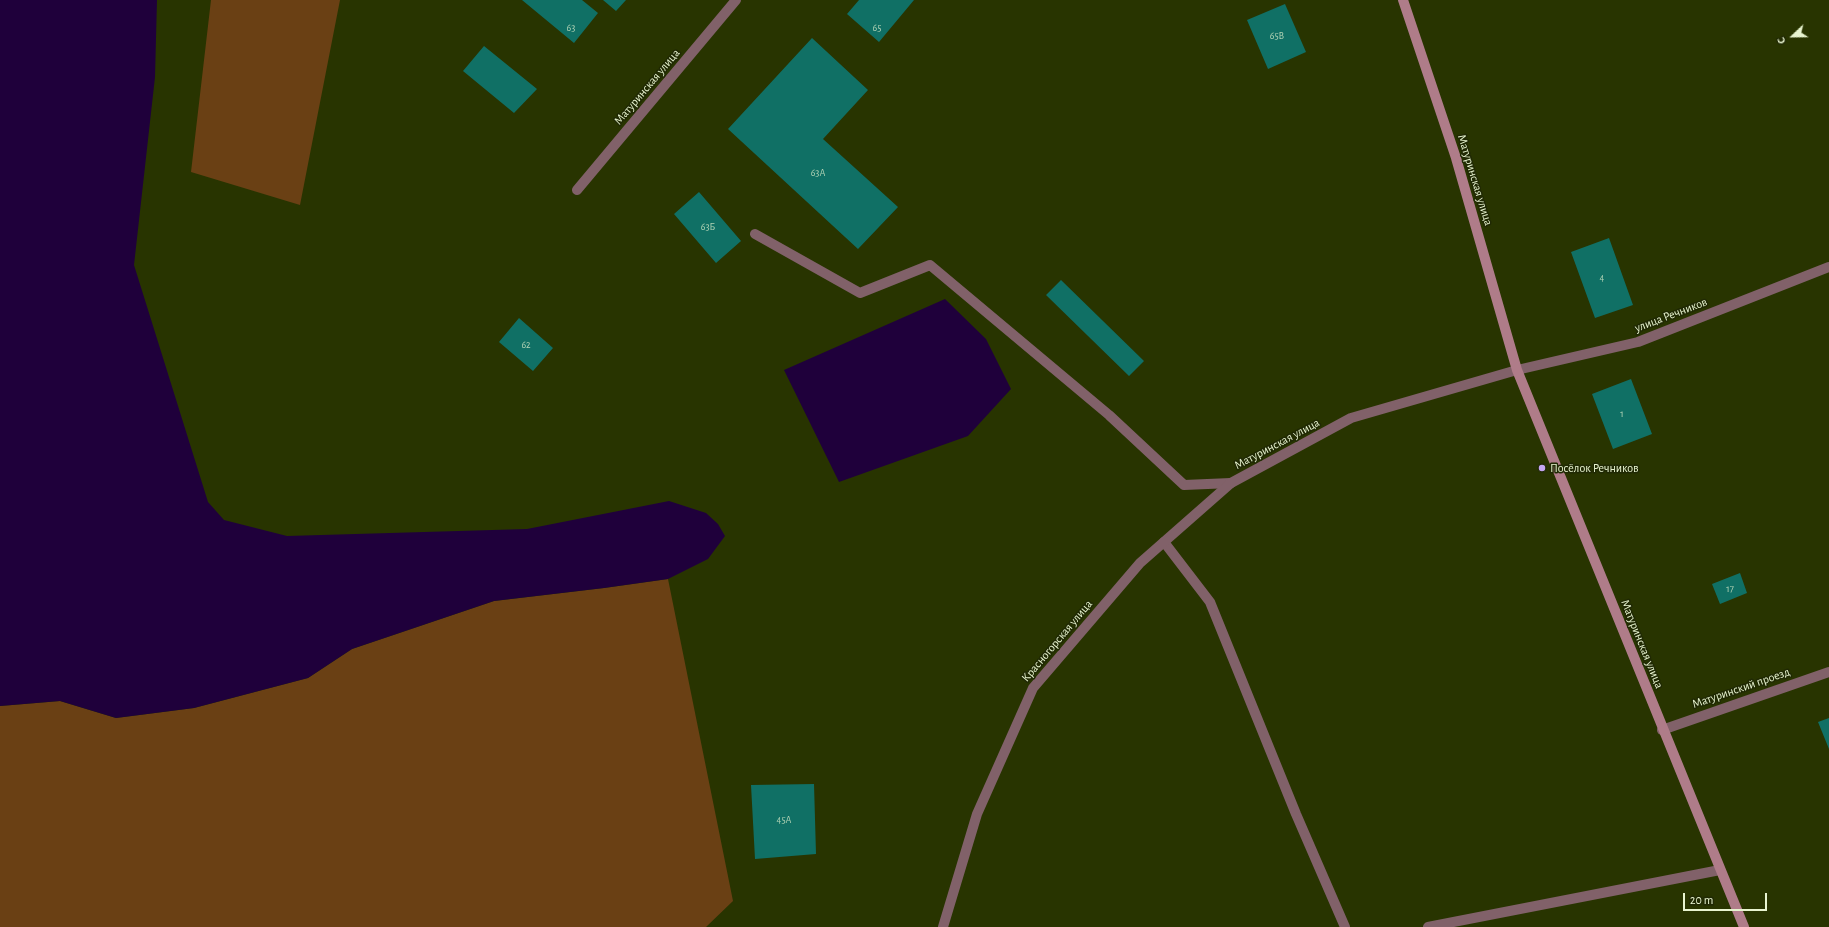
<!DOCTYPE html>
<html>
<head>
<meta charset="utf-8">
<style>
	body { margin:0 }
	#map { position:relative; width:1829px; height:927px; overflow:hidden; background:#283400; font-family:"Alegreya Sans",sans-serif }
	canvas { display:block }
	.north { position:absolute; left:1773px; top:16px; width:40px; height:40px; -webkit-text-stroke:3px #202904; paint-order:stroke; rotate:248deg; font-size:11px; font-weight:700; line-height:16px; text-align:center; color:#e8f4d0 }
	.north::after { content:''; display:block; margin:auto; width:14px; height:18px; background:#e8f4d0; clip-path:polygon(50% 0,100% 100%,50% 72%,0 100%) }
	.scale { position:absolute; left:1683px; top:893px; width:84px; height:18px; box-sizing:border-box; border:2px solid #e8f4d0; border-top:0; padding-left:5px; font-size:12px; line-height:14px; white-space:nowrap; color:#e8f4d0; -webkit-text-stroke:3px #202904; paint-order:stroke }
</style>
</head>
<body>
<div id="map">
<canvas width="1829" height="927"></canvas>
<div class="north">С</div>
<div class="scale">20 m</div>
</div>
<script>
const g = document.querySelector('canvas').getContext('2d');
g.lineJoin = 'round';
function paint(path, color) {
  g.fillStyle = color;
  g.fill(path, 'evenodd');
}
function shape(rows) {
  const path = new Path2D();
  for (const r of rows) {
    path.moveTo(r[0], r[1]);
    for (let i = 2; i < r.length; i += 2) path.lineTo(r[i], r[i + 1]);
  }
  return path;
}
function stroke(path, color, width, dash) {
  g.strokeStyle = color;
  g.lineWidth = width;
  g.lineCap = dash ? 'butt' : 'round';
  g.setLineDash(dash || []);
  g.stroke(path);
}
function label(font, color, halo, rows, align = 'center') {
  g.font = font + ' "Alegreya Sans",sans-serif';
  g.lineWidth = 3;
  g.setLineDash([]);
  g.textBaseline = 'middle';
  g.strokeStyle = halo;
  g.fillStyle = color;
  for (const [text, x, y, turn = 0] of rows) {
    g.save();
    g.translate(x, y);
    g.rotate((+turn || 0) * Math.PI / 180);
    g.textAlign = isNaN(turn) ? turn : align;
    if (halo) g.strokeText(text, 0, 0);
    g.fillText(text, 0, 0);
    g.restore();
  }
}
const green = shape([
	[211,0,340,0,300,205,191,172],
	[668,579,733,901,706,927,0,927,0,706,60,701,116,718,194,708,308,678,352,649,494,601,604,588]
]);
const water = shape([
	[0,0,157,0,155,77,134,265,208,502,224,520,287,536,527,529,669,501,706,513,718,524,725,536,708,559,668,579,604,588,494,601,352,649,308,678,194,708,116,718,60,701,0,706],
	[945,299,986,339,1011,389,968,436,839,482,784,370]
]);
const building = shape([
	[522,0,582,0,598,13,574,43],
	[603,0,626,0,616,11],
	[859,0,914,0,879,42,847,14],
	[1285,4,1306,52,1268,69,1247,20],
	[812,38,868,90,823,139,898,207,858,249,728,129],
	[484,46,537,89,514,113,463,71],
	[699,192,741,241,716,263,674,214],
	[1609,238,1633,305,1595,318,1571,252],
	[1061,280,1144,361,1129,376,1046,295],
	[519,318,553,348,533,371,499,342],
	[1631,379,1652,434,1613,449,1592,394],
	[1740,573,1747,593,1720,604,1712,584],
	[1829,718,1829,749,1818,722],
	[814,784,816,854,755,859,751,785]
]);
const lane = shape([
	[755,234,860,293,930,265,1109,415,1184,485,1231,483],
	[1164,542,1210,602,1296,814,1345,927],
	[1428,927,1720,870]
]);
const street = shape([
	[577,190,736,0],
	[1662,730,1829,672],
	[943,927,977,814,1033,688,1140,563,1231,483,1351,418,1517,370,1638,342,1829,267]
]);
const secondary = shape([
	[1403,0,1456,158,1517,370,1744,927]
]);
const markers = [
	[1542,468,4,"#c5a7f1"]
];
const numberNames = [
	["63",571,28],
	["65",877,28],
	["65В",1277,36],
	["63А",818,173],
	["63Б",708,227],
	["4",1602,278],
	["62",526,345],
	["1",1622,414],
	["17",1730,589],
	["45А",784,820]
];
const streetNames = [
	["Матуринская улица",647,87,-50],
	["Матуринская улица",1475,180,73],
	["улица Речников",1671,315,-21],
	["Матуринская улица",1277,444,-28],
	["Красногорская улица",1057,641,-50],
	["Матуринская улица",1642,644,68],
	["Матуринский проезд",1741,688,-19]
];
const poiNames = [
	["Посёлок Речников",1550,468]
];
paint(green, '#6a4014');
paint(water, '#1f003b');
paint(building, '#107065');
stroke(lane, '#816169', 10);
stroke(street, '#816169', 10);
stroke(secondary, '#af7c89', 10);
for (const [x, y, r, color] of markers) {
  const dot = new Path2D();
  dot.arc(x, y, r, 0, 2 * Math.PI);
  g.fillStyle = color;
  g.fill(dot);
  stroke(dot, '#202904', 1.5);
}
label('10px', '#b2d3b5', null, numberNames);
label('12px', '#e8f4d0', '#202904', streetNames);
label('12px', '#e8f4d0', '#202904', poiNames, 'left');
</script>
</body>
</html>
